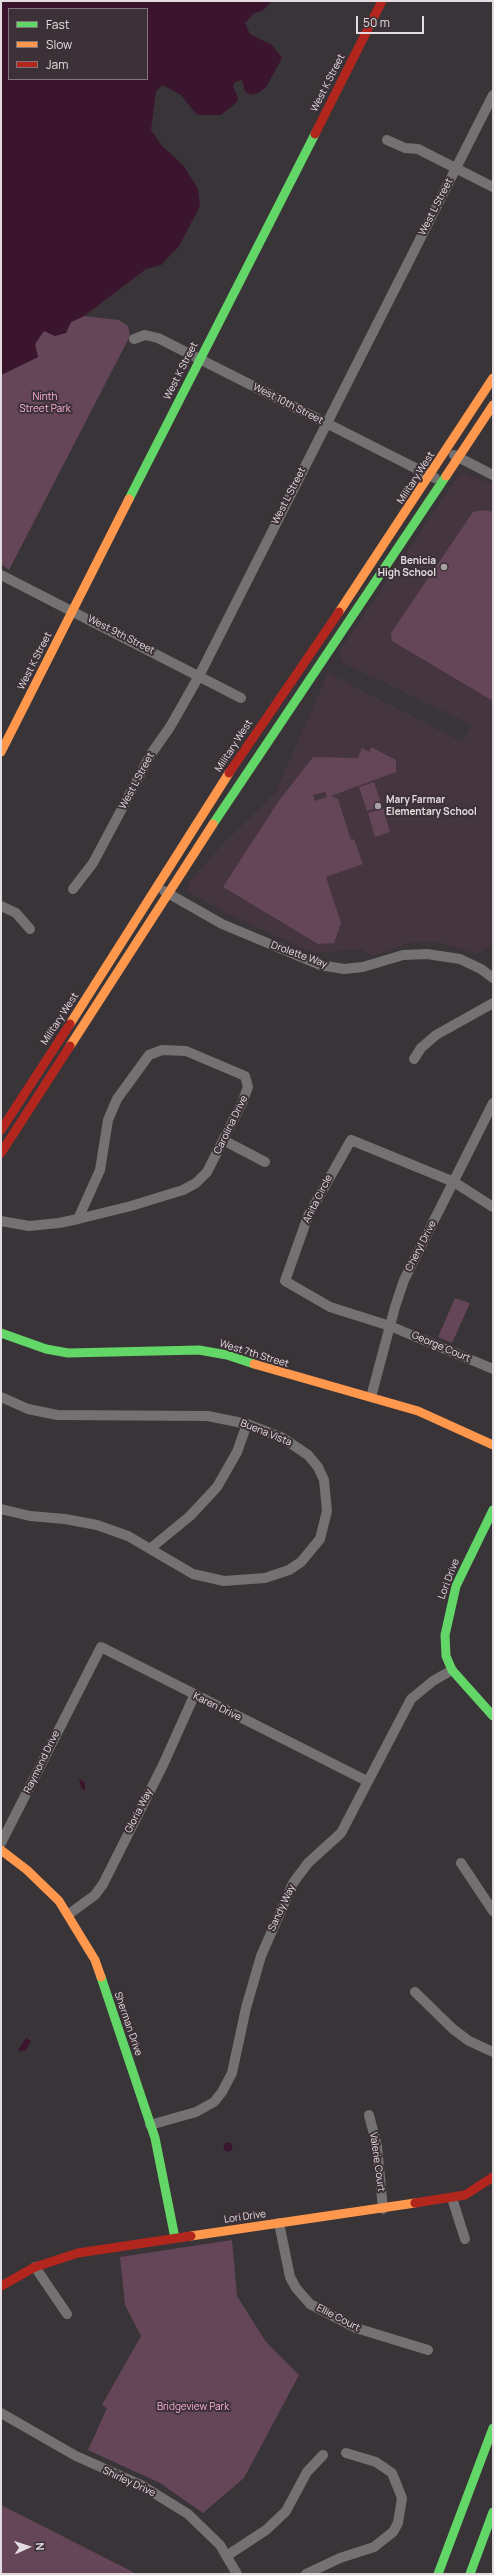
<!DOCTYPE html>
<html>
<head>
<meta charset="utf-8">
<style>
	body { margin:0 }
	#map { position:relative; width:494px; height:2575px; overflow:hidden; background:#393437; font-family:Manrope,sans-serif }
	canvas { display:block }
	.frame { position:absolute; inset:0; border:2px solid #e3dce0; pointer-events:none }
	.legend { position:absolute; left:8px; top:8px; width:140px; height:72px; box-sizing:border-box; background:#3c3137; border:1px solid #7f757b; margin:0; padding:5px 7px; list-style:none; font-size:12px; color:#e3dce0 }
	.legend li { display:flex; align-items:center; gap:8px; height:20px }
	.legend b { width:20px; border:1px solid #7f757b }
	.north { position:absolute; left:8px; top:2527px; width:40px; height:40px; -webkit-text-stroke:3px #3c3137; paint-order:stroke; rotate:87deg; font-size:11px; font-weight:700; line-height:16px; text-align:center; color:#e3dce0 }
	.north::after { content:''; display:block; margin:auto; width:14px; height:18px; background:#e3dce0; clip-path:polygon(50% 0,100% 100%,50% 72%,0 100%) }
	.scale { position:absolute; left:356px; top:16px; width:68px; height:18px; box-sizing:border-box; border:2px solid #e3dce0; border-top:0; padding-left:5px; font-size:12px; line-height:14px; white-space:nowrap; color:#e3dce0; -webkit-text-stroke:3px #3c3137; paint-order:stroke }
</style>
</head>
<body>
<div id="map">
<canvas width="494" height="2575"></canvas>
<div class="frame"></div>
<ul class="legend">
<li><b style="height:5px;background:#63d668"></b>Fast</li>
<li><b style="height:5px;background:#ff974d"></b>Slow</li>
<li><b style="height:5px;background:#b3261e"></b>Jam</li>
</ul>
<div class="north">N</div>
<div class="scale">50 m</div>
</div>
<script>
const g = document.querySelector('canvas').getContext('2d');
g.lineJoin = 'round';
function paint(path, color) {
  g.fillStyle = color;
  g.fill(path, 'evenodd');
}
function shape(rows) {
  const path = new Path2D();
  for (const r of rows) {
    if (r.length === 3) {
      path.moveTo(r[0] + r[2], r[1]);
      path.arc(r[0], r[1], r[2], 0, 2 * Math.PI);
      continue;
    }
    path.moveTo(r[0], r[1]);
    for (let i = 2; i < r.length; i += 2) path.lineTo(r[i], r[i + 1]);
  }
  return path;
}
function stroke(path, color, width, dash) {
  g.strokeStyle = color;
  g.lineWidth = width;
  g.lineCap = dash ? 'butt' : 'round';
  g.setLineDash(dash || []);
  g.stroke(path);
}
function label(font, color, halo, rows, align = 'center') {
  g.font = font + ' Manrope,sans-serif';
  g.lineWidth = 4;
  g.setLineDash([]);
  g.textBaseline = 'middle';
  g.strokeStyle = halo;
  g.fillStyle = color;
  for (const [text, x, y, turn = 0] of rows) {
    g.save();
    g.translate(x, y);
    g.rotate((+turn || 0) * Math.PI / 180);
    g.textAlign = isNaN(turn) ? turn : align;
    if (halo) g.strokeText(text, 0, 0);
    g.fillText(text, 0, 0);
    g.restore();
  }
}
const built = shape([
	[464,473,493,485,493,944,478,954,434,942,409,943,377,955,371,955,361,949,315,953,306,950,228,914,190,893,187,889,190,881,222,845,275,793,328,673,463,742,472,725,343,663,338,653,458,476]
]);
const green = shape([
	[84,316,119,320,128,326,130,336,9,570,1,564,1,375,38,357,35,344,44,331,55,336,71,322],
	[483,510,493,512,493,701,392,641,391,633,473,512],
	[371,747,396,760,396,772,331,796,338,799,351,840,354,839,363,864,326,877,341,923,334,943,318,944,223,887,278,802,313,757,358,758,362,748,369,752],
	[325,792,327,797,315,801,313,795],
	[374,782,382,806,367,811,359,787],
	[383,808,390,832,375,837,368,813],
	[455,1298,470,1303,452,1343,438,1337],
	[232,2240,237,2296,266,2342,299,2375,244,2478,203,2513,160,2483,88,2450,107,2408,102,2405,141,2336,125,2305,120,2257],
	[1,2505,137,2574,1,2574]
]);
const water = shape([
	[1,1,273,1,262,11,254,13,245,23,250,34,272,45,282,58,266,87,258,93,250,95,245,91,242,80,235,82,233,86,238,98,237,102,221,115,197,115,181,95,163,85,156,91,151,130,162,146,183,165,198,189,200,206,179,246,161,265,146,269,84,316,71,322,66,333,55,336,44,331,35,344,38,357,1,375],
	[9,9,147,9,147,79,9,79],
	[79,1778,85,1783,85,1791,81,1788],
	[26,2038,31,2041,25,2051,23,2050,22,2052,18,2050],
	[228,2147,4.5]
]);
const street = shape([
	[387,140,405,148,418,149,493,187],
	[134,339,145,335,158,338,435,478],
	[454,455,493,475],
	[1,575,241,698],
	[73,889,93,863,151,754,170,727,199,676,493,95],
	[164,891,222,924,320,965,344,969,363,967,403,955,427,954,460,959,481,969,493,978],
	[1,906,16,913,30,929],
	[414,1059,421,1048,436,1035,493,1003],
	[225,1141,265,1162],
	[493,1207,454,1182,351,1140,308,1216,285,1281,330,1307,390,1326,493,1369],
	[1,1221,29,1226,59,1223,78,1219,131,1206,183,1190,196,1183,207,1172,242,1103,248,1087,245,1076,186,1051,162,1050,149,1055,117,1099,108,1120,100,1170,78,1219],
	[1,1397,28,1409,57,1415,208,1416,247,1424,283,1438,308,1455,318,1467,324,1480,327,1511,320,1539,301,1562,289,1570,265,1578,224,1581,193,1574,128,1536,97,1525,65,1519,30,1516,1,1509],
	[371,1397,395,1307,404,1280,493,1103],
	[151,1548,190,1516,217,1487,237,1452,247,1424],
	[1,1843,101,1647,367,1781],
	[461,1863,493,1911],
	[69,1914,95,1895,103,1884,163,1765,194,1696],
	[415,1992,453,2029,469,2041,493,2052],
	[369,2115,377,2146,383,2209],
	[150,2125,196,2112,214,2102,222,2092,232,2073,246,2008,261,1956,293,1883,308,1863,341,1833,411,1699,433,1681,452,1670],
	[452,2198,465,2239],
	[279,2223,290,2277,296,2288,310,2304,356,2328,428,2350],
	[35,2267,67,2314],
	[1,2413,76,2456,141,2485,188,2514,220,2545,237,2574],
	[228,2555,266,2530,286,2511,307,2472,323,2455],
	[306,2574,340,2558,374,2547,393,2532,398,2523,402,2498,392,2473,376,2462,346,2453]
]);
const fast = shape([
	[129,499,315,134],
	[213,824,446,476],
	[1,1333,46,1349,68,1353,199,1350,227,1355,254,1364],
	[493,1510,456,1586,445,1635,446,1656,452,1670,493,1716],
	[101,1977,155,2138,175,2238],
	[438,2574,493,2428],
	[470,2574,493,2512]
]);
const slow = shape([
	[446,476,493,405],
	[339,612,493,378],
	[1,752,129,499],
	[70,1024,229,773],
	[70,1046,213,824],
	[254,1364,418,1411,493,1445],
	[1,1850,27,1870,59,1901,95,1960,101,1977],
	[191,2236,415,2203]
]);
const jam = shape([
	[315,134,382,1],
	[229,773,339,612],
	[1,1130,70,1024],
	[1,1153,70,1046],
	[415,2203,465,2195,493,2177],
	[1,2286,35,2267,78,2253,191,2236]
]);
const markers = [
	[444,567,4,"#a8a1a5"],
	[378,806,4,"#a8a1a5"]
];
const streetNames = [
	["West K Street",328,83,-63],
	["West L Street",436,207,-63],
	["West K Street",181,371,-63],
	["West 10th Street",288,404,27],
	["Military West",416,478,-57],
	["West L Street",289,496,-63],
	["West 9th Street",121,635,27],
	["West K Street",35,661,-63],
	["Military West",234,746,-57],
	["West L Street",137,781,-62],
	["Drolette Way",299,955,20],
	["Military West",60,1019,-57],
	["Carolina Drive",231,1125,-64],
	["Anita Circle",318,1199,-63],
	["Cheryl Drive",421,1246,-63],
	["George Court",441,1347,23],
	["West 7th Street",254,1354,17],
	["Buena Vista",266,1433,22],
	["Lori Drive",449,1579,-69],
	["Karen Drive",217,1707,26],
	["Raymond Drive",42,1762,-64],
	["Gloria Way",139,1811,-63],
	["Sandy Way",282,1908,-65],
	["Sherman Drive",128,2024,71],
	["Valerie Court",377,2162,82],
	["Lori Drive",245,2217,-8],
	["Ellie Court",338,2318,27],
	["Shirley Drive",129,2482,25]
];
const parkNames = [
	["Ninth",45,397],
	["Street Park",45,409],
	["Bridgeview Park",193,2407]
];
const poiNames = [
	["Benicia",436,561],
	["High School",436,573],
	["Mary Farmar",386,800,"left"],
	["Elementary School",386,812,"left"]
];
paint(built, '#44353e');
paint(green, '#654558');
paint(water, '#3b152d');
stroke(street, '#747172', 10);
stroke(fast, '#63d668', 9);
stroke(slow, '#ff974d', 9);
stroke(jam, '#b3261e', 9);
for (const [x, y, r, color] of markers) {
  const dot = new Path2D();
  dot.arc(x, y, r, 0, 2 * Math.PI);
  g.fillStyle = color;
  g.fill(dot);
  stroke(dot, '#3c3137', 1.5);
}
label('10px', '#e3dce0', '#3c3137', streetNames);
label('10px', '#fcb0db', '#3c3137', parkNames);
label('bold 10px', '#e3dce0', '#3c3137', poiNames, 'right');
</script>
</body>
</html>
